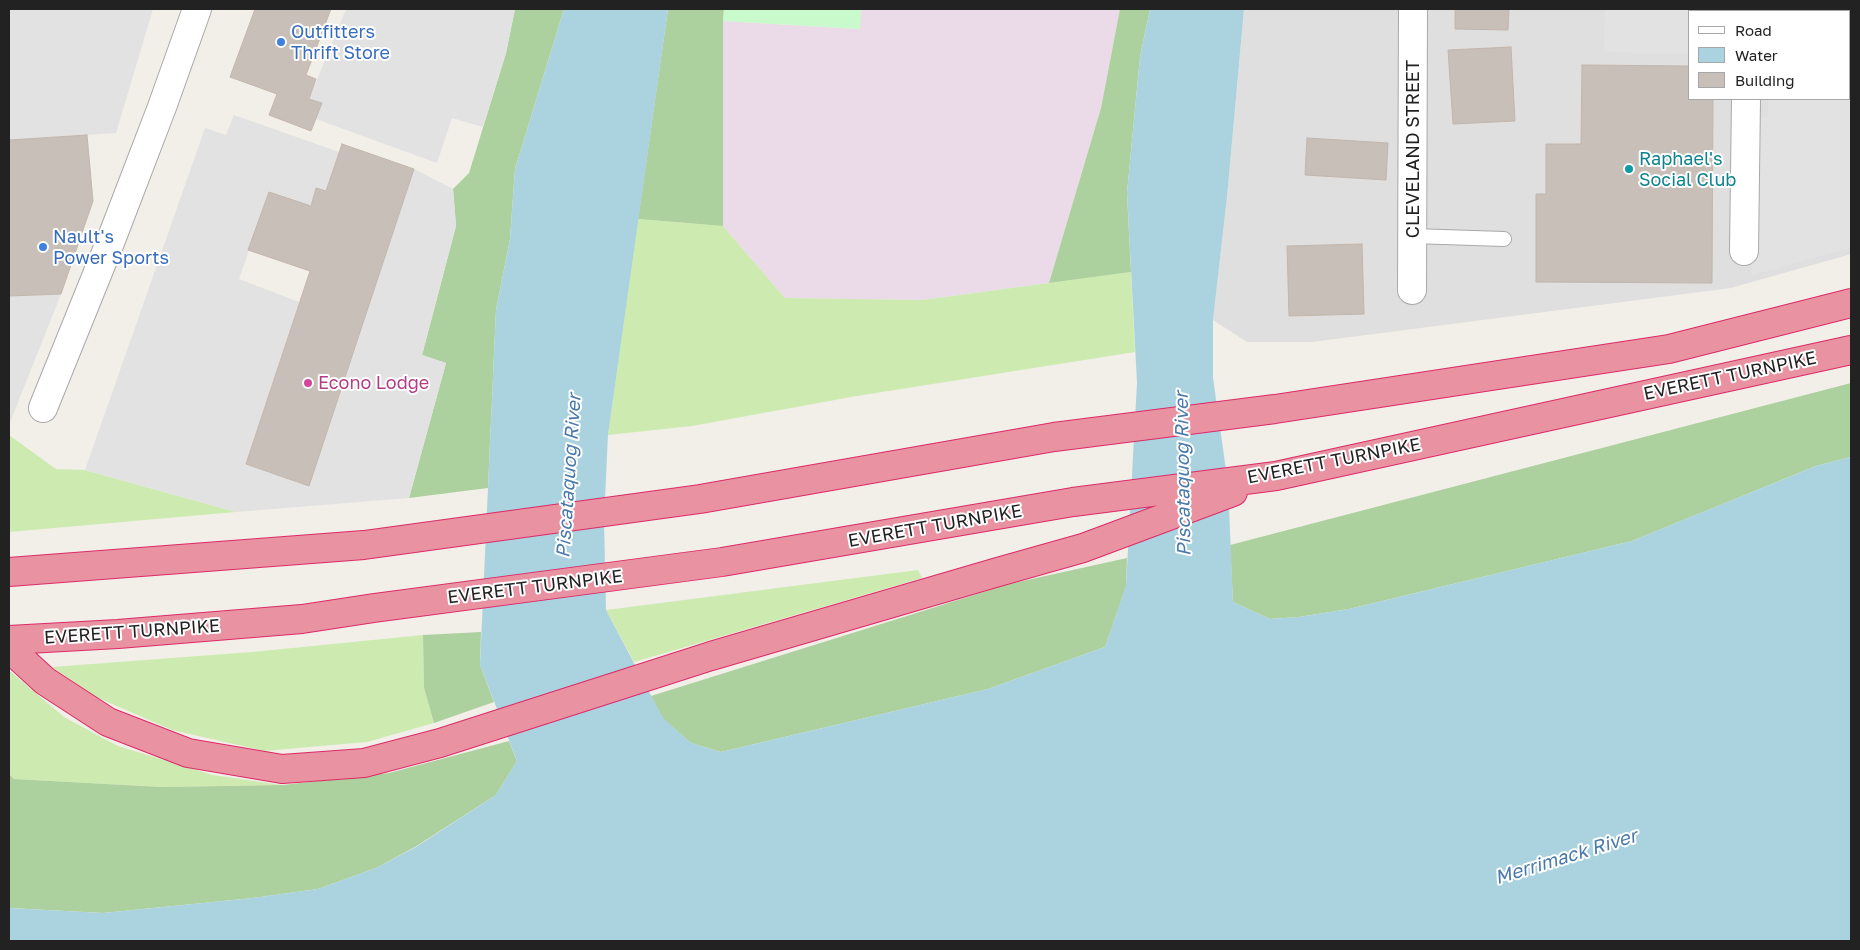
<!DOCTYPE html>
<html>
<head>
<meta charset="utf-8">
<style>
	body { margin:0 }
	#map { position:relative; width:1860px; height:950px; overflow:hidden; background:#f2efe9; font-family:"Golos Text",sans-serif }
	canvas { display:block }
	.frame { position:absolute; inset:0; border:10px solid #222; pointer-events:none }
	.legend { position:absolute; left:1688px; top:10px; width:162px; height:90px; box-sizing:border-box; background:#fff; border:1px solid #a7a7a7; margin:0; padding:6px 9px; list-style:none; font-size:15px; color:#222 }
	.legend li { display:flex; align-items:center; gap:10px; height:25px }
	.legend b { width:25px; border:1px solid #a7a7a7 }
</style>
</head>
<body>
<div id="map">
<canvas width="1860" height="950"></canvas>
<div class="frame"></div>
<ul class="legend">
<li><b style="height:6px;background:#fff"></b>Road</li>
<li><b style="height:14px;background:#aad3df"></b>Water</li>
<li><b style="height:14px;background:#c7bfb8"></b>Building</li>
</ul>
</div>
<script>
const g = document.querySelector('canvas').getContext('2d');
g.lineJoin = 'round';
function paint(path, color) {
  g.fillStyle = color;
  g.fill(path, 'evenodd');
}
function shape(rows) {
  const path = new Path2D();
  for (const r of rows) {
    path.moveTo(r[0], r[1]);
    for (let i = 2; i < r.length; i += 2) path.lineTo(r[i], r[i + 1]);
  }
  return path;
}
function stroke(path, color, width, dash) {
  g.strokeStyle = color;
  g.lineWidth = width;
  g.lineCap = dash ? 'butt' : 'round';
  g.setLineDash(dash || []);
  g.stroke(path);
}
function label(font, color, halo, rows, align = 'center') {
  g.font = font + ' "Golos Text",sans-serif';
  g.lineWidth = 4;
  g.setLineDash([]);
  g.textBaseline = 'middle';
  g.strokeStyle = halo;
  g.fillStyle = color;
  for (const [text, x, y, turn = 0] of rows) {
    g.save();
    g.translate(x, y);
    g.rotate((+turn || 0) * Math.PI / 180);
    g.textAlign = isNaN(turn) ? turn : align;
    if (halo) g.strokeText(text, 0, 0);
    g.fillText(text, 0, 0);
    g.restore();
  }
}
const residential = shape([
	[1244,9,1851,9,1851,254,1731,288,1312,342,1247,342,1213,320,1227,197],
	[1689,11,1849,11,1849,99,1689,99]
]);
const industrial = shape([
	[861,9,1120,9,1101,108,1049,283,922,300,785,298,723,226,723,21,859,29]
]);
const grass = shape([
	[638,219,723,226,785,298,922,300,1131,272,1135,352,857,396,692,426,608,435],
	[9,435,56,469,85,470,236,512,9,532],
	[918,570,922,578,634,662,606,610],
	[423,635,424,688,434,723,367,742,264,751,172,730,96,697,52,667,252,652],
	[9,672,11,672,64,717,118,746,213,775,282,785,162,787,14,779,9,774]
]);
const forest = shape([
	[515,9,564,9,515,169,510,239,496,310,488,488,409,498,446,363,422,355,456,226,453,189,469,173,506,53],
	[668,9,724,9,723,21,723,226,638,219],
	[1120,9,1150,9,1140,57,1127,193,1131,272,1049,283,1101,108],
	[1851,383,1851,457,1816,466,1632,541,1349,609,1299,617,1270,619,1233,602,1230,545],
	[1127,558,1126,587,1105,647,988,689,721,752,691,743,663,719,651,696,1009,584],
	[481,632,480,665,494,702,434,723,424,688,423,635],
	[509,741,517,761,496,795,415,847,376,868,318,889,253,898,103,913,9,908,9,774,14,779,162,787,282,785,389,773]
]);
const park = shape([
	[724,9,861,9,860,29,723,21]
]);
const parking = shape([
	[9,9,153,9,116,133,9,140],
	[346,9,515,9,506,53,483,127,452,118,437,163,316,119,322,103,309,99],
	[1605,9,1724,9,1723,11,1689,11,1689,54,1604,52],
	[1767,9,1851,9,1851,248,1752,275,1753,117,1768,117,1768,99,1849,99,1849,11,1767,11],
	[234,115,339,152,326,191,316,188,311,206,269,193,239,279,299,302,246,464,309,486,414,169,453,189,456,226,422,355,446,363,409,498,236,512,85,470,205,128,226,135],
	[61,294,9,425,9,296]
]);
const water = shape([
	[564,9,668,9,608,435,604,520,606,610,663,718,691,743,721,752,988,689,1105,647,1126,586,1137,383,1127,193,1140,57,1150,9,1244,9,1227,197,1213,320,1213,378,1228,484,1233,602,1270,619,1299,617,1349,609,1632,541,1816,466,1851,457,1851,941,9,941,9,908,103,913,253,898,318,889,376,868,416,847,496,795,517,761,480,665,496,310,510,239,515,169]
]);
const building = shape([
	[255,9,331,9,306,75,316,79,309,99,322,103,311,131,269,115,277,94,230,77,255,9],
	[1455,9,1509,9,1508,30,1455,29,1455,9],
	[1511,47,1515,121,1453,124,1448,50,1511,47],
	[1582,65,1689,66,1689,99,1713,99,1712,283,1536,282,1536,194,1546,194,1546,144,1581,144,1582,65],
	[87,135,93,201,61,294,9,296,9,140,87,135],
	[1307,138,1388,143,1386,180,1305,175,1307,138],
	[342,144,414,169,309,486,246,464,310,271,248,250,269,192,311,206,316,188,326,191,342,144],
	[1362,244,1364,314,1289,316,1287,246,1362,244]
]);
const service = shape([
	[1412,236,1504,239]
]);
const minor = shape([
	[1748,11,1748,9],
	[1744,251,1746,99],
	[1412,290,1413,9],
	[43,408,111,240,162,107,197,9]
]);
const motorway = shape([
	[9,572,364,545,700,499,1054,437,1275,409,1669,349,1851,303],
	[9,640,118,634,302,619,374,608,722,562,1073,502,1276,476,1851,350],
	[9,648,45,681,108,722,188,753,282,769,364,763,440,743,711,656,998,572,1083,548,1233,492]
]);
const markers = [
	[281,42,5,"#3f7fe0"],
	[1629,169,5,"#0f9aa8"],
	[43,247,5,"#3f7fe0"],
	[308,383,5,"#d1479c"]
];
const shopNames = [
	["Outfitters",291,32],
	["Thrift Store",291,53],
	["Nault's",53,237],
	["Power Sports",53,258]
];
const streetNames = [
	["CLEVELAND STREET",1413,149,-90],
	["EVERETT TURNPIKE",1730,376,-12],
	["EVERETT TURNPIKE",1334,461,-11],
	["EVERETT TURNPIKE",935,526,-10],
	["EVERETT TURNPIKE",535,587,-7],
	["EVERETT TURNPIKE",132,632,-4]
];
const cultureNames = [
	["Raphael's",1639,159],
	["Social Club",1639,180]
];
const hotelNames = [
	["Econo Lodge",318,383]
];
const waterNames = [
	["Piscataquog River",1183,474,-91],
	["Piscataquog River",569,476,-86],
	["Merrimack River",1566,857,-17]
];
paint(residential, '#e0dfdf');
paint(industrial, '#ebdbe8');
paint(grass, '#cdebb0');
paint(forest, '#add19e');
paint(park, '#c8facc');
paint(parking, '#e2e2e2');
paint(water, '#aad3df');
paint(building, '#c7bfb8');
stroke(building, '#c4b6ab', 1);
stroke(service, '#a9a9a9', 16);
stroke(minor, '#a9a9a9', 30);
stroke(motorway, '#dc2a67', 30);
stroke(service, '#fff', 14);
stroke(minor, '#fff', 28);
stroke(motorway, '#e892a2', 28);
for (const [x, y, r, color] of markers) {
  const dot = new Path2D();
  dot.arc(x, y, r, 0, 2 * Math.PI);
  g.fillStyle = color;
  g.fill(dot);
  stroke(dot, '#fff', 2);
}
label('18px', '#366cbe', '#fff', shopNames, 'left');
label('18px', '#222', '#fff', streetNames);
label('18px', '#0d838f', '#fff', cultureNames, 'left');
label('18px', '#b23c85', '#fff', hotelNames, 'left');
label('italic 19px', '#4a7aab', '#fff', waterNames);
</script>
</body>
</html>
